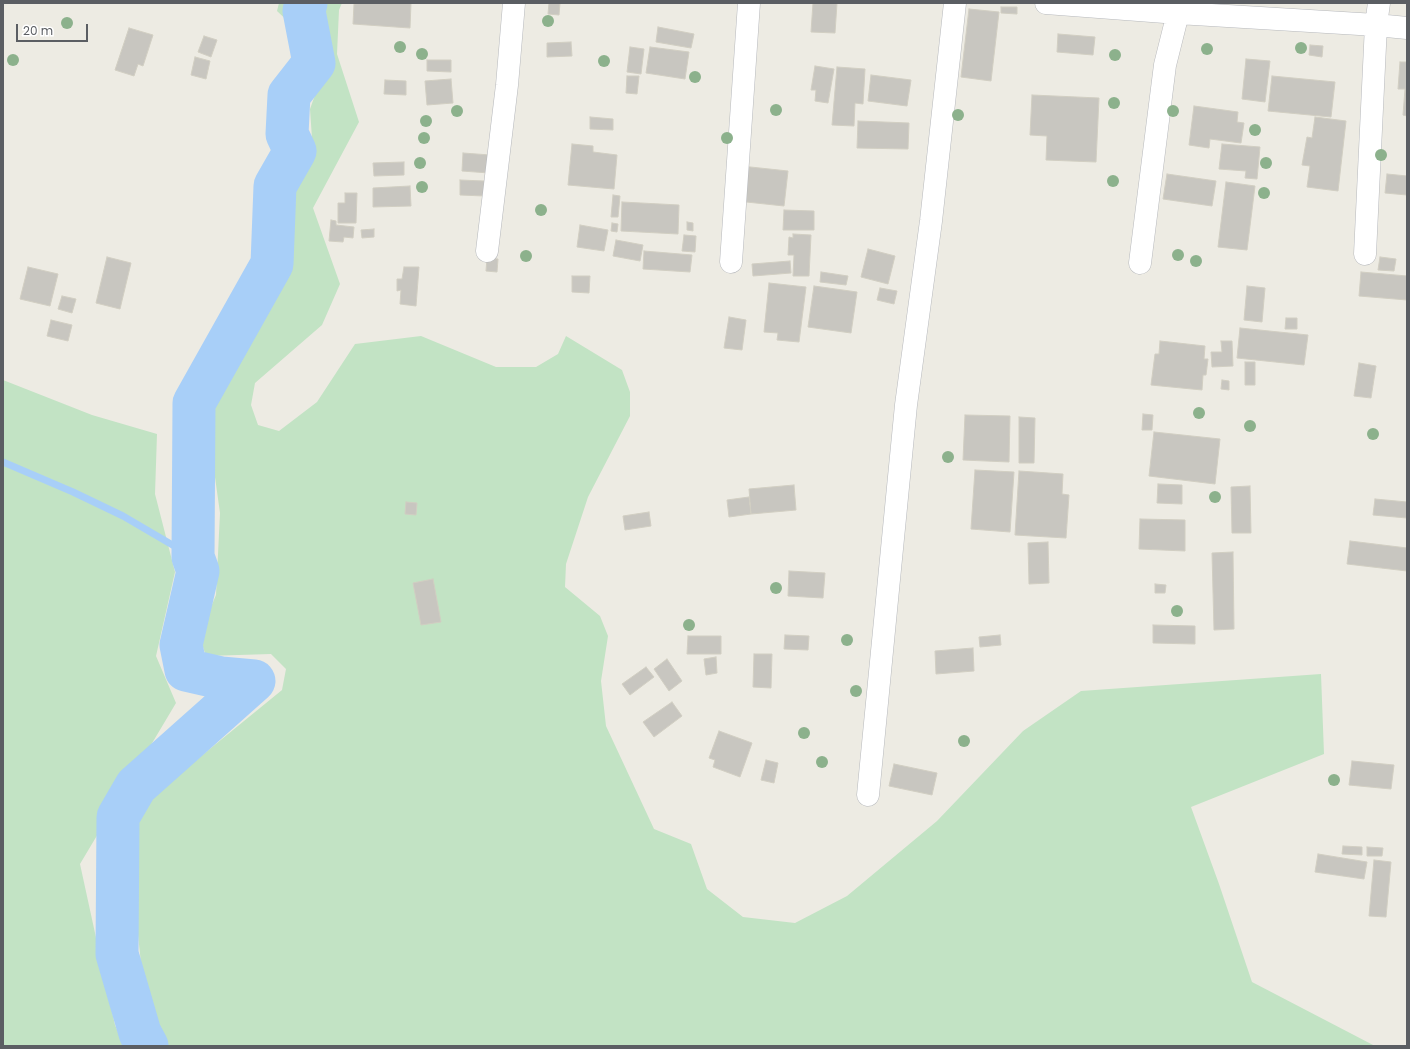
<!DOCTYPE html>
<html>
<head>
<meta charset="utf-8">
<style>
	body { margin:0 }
	#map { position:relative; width:1410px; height:1049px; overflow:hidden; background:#edebe3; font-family:Poppins,sans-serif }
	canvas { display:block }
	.frame { position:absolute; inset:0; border:4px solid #5b5e63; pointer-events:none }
	.scale { position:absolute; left:16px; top:24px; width:72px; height:18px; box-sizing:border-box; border:2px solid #5b5e63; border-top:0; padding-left:5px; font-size:12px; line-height:14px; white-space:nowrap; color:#5b5e63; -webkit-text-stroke:3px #fff; paint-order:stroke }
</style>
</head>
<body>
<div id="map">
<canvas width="1410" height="1049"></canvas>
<div class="frame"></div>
<div class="scale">20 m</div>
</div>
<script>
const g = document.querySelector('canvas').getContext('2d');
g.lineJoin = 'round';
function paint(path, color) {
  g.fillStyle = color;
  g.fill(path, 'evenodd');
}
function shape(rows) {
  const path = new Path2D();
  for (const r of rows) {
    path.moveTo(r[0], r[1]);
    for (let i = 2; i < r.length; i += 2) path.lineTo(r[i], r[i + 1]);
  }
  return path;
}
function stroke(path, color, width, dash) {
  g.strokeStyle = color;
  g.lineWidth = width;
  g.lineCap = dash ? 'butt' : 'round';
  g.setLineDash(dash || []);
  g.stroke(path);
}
const green = shape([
	[279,3,342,3,339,10,337,54,359,122,313,208,340,284,322,325,255,383,251,405,258,425,279,431,317,402,355,344,421,336,496,367,536,367,558,354,566,336,622,370,630,392,630,416,588,497,566,564,565,587,600,616,608,636,601,681,606,726,654,829,691,844,707,889,743,917,795,923,847,896,937,821,1023,731,1081,691,1321,674,1324,754,1191,807,1219,884,1252,982,1375,1046,158,1046,148,1030,133,887,135,818,146,801,282,690,286,669,271,654,206,656,199,635,216,595,220,513,207,420,212,398,261,323,287,262,291,194,313,153,310,109,324,70,323,25,294,27,277,11],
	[3,380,92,415,157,434,155,494,175,572,156,656,176,703,80,864,115,1025,124,1046,3,1046]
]);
const stream = shape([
	[3,462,73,492,123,516,193,557]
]);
const river = shape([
	[147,1046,140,1033,117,954,118,817,136,786,254,681,221,678,186,670,181,645,198,571,193,557,194,403,272,264,275,186,295,151,287,134,289,95,314,63,304,11,306,3]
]);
const building = shape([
	[364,3,411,3,410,28,353,24,354,4,364,3],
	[549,3,560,3,559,15,548,14,549,3],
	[813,3,837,3,835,33,811,32,813,3],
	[1001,7,1017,7,1017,14,1001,13,1001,7],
	[969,9,999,12,991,81,961,77,969,9],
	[658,27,694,34,691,48,656,42,658,27],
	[129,28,153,35,143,66,138,64,134,76,115,70,129,28],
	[1058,34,1095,37,1093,55,1057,52,1058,34],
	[204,36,217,40,211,57,198,52,204,36],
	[571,42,572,56,547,57,547,43,571,42],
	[1310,45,1323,46,1322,57,1309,55,1310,45],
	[630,47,644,49,641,74,627,72,630,47],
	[650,47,689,52,685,79,646,73,650,47],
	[195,57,210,61,206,79,191,75,195,57],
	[1246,59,1270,61,1265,102,1242,99,1246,59],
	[427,60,451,60,451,72,427,71,427,60],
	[1400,62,1407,62,1407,116,1403,115,1405,89,1398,89,1400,62],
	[815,66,834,69,828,103,815,101,816,90,811,90,815,66],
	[837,67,865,69,863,104,855,103,854,126,832,125,837,67],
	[871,75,911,80,907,106,868,101,871,75],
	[627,76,639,76,637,94,626,93,627,76],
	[1272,76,1335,82,1331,117,1268,111,1272,76],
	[451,79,453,103,427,105,425,81,451,79],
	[385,80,406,81,406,95,384,94,385,80],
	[1032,95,1099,98,1096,162,1046,160,1047,136,1030,135,1032,95],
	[1194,106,1238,112,1237,122,1244,123,1241,143,1210,139,1209,148,1189,145,1194,106],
	[590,117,613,119,613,130,590,129,590,117],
	[1315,117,1346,121,1338,191,1307,187,1310,166,1302,165,1307,137,1312,138,1315,117],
	[858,121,909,123,908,149,857,148,858,121],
	[572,144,593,146,593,152,617,155,614,189,568,185,572,144],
	[1222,144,1260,147,1257,179,1245,178,1246,171,1219,169,1222,144],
	[463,153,490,155,489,173,462,171,463,153],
	[404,162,404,175,374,176,373,163,404,162],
	[741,166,788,171,784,206,737,201,741,166],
	[1167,174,1216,181,1212,206,1163,199,1167,174],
	[1387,174,1407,176,1407,195,1385,193,1387,174],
	[460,180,484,181,484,196,460,195,460,180],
	[1226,182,1255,186,1247,250,1218,247,1226,182],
	[410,186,411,206,373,207,373,188,410,186],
	[345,193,357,193,356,223,338,223,338,203,345,203,345,193],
	[613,195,620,196,618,217,611,217,613,195],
	[622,202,679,205,678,234,621,231,622,202],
	[784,210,814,211,814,230,783,230,784,210],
	[331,220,336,221,336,225,354,227,353,238,344,237,343,242,329,241,331,220],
	[687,222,693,223,693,231,687,230,687,222],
	[612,223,618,224,617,232,611,231,612,223],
	[580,225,608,230,604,251,577,247,580,225],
	[374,229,374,237,362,238,361,230,374,229],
	[793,234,811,235,809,276,793,276,794,255,788,255,789,237,793,238,793,234],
	[684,235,696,236,695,252,682,251,684,235],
	[616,240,643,245,640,261,613,256,616,240],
	[868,249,895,256,888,284,861,277,868,249],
	[644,251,692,255,690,272,643,269,644,251],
	[107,257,131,263,120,309,96,303,107,257],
	[1380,257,1396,259,1394,271,1378,270,1380,257],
	[487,258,498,259,497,272,486,271,487,258],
	[790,261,791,273,753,276,752,264,790,261],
	[28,267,58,274,50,306,20,299,28,267],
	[404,267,419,267,416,306,400,304,401,290,397,291,397,279,402,279,404,267],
	[821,272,848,276,846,285,820,282,821,272],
	[1361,272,1407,276,1407,300,1359,296,1361,272],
	[572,276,590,276,589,293,572,292,572,276],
	[769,283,806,287,799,342,777,340,778,333,764,332,769,283],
	[814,286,857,292,851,333,808,327,814,286],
	[1247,286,1265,288,1262,322,1244,320,1247,286],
	[880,288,897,291,894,304,877,300,880,288],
	[62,296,76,299,72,313,58,309,62,296],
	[729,317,746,320,742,350,724,348,729,317],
	[1286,318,1297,318,1297,329,1285,329,1286,318],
	[51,320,72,325,68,341,47,336,51,320],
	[1240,328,1308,335,1304,365,1237,358,1240,328],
	[1160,341,1205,346,1204,359,1208,359,1206,375,1203,375,1202,390,1151,385,1155,354,1159,354,1160,341],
	[1221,341,1232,341,1233,366,1212,367,1211,352,1222,352,1221,341],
	[1245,362,1255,362,1255,385,1245,385,1245,362],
	[1359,363,1376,366,1371,398,1354,396,1359,363],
	[1222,380,1229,381,1229,390,1221,389,1222,380],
	[1143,414,1153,415,1152,430,1142,430,1143,414],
	[965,415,1010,416,1009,462,963,460,965,415],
	[1019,417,1035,418,1034,463,1019,463,1019,417],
	[1154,432,1220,439,1215,484,1149,476,1154,432],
	[975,470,1014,472,1010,532,971,529,975,470],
	[1019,471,1063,474,1062,494,1069,495,1066,538,1015,535,1019,471],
	[1158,484,1182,485,1182,504,1157,503,1158,484],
	[794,485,796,510,751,514,749,489,794,485],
	[1250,486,1251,533,1232,533,1231,487,1250,486],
	[749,497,751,514,729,517,727,500,749,497],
	[1375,499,1407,502,1407,518,1373,515,1375,499],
	[406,502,417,503,416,515,405,514,406,502],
	[649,512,651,526,625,530,623,516,649,512],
	[1140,519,1185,520,1185,551,1139,549,1140,519],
	[1350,541,1407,548,1407,571,1347,564,1350,541],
	[1048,542,1049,583,1029,584,1028,543,1048,542],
	[1233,552,1234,629,1214,630,1212,553,1233,552],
	[789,571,825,573,823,598,788,596,789,571],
	[433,579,441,622,421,625,413,583,433,579],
	[1155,584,1166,585,1165,593,1155,593,1155,584],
	[1153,625,1195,626,1195,644,1153,643,1153,625],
	[785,635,809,636,808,650,784,649,785,635],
	[1000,635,1001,645,980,647,979,637,1000,635],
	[688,636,721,636,721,654,687,654,688,636],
	[973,648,974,671,936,674,935,651,973,648],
	[754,654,772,654,771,688,753,687,754,654],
	[716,657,717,673,706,675,704,659,716,657],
	[667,659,682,681,669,691,654,669,667,659],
	[646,667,654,677,630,695,622,684,646,667],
	[672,702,682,716,654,737,643,722,672,702],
	[719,731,752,743,740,777,713,767,715,760,709,758,719,731],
	[766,760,778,763,774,783,761,780,766,760],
	[1352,761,1394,765,1391,789,1349,785,1352,761],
	[894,764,937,773,932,795,889,786,894,764],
	[1343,846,1362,847,1362,855,1342,854,1343,846],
	[1367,847,1383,848,1382,856,1367,856,1367,847],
	[1318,854,1367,862,1364,879,1315,872,1318,854],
	[1374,860,1391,862,1386,917,1369,916,1374,860]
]);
const minor = shape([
	[1046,3,1178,13,1376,25,1407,28],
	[487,251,507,85,514,3],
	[1365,254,1376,25,1379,3],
	[731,262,749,3],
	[1140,263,1165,65,1178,13,1179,3],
	[868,795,906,405,931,221,955,3]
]);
const trees = [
	[548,21],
	[67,23],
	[400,47],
	[1301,48],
	[1207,49],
	[422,54],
	[1115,55],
	[13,60],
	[604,61],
	[695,77],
	[1114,103],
	[776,110],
	[457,111],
	[1173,111],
	[958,115],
	[426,121],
	[1255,130],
	[424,138],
	[727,138],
	[1381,155],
	[420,163],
	[1266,163],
	[1113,181],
	[422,187],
	[1264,193],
	[541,210],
	[1178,255],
	[526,256],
	[1196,261],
	[1199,413],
	[1250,426],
	[1373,434],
	[948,457],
	[1215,497],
	[776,588],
	[1177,611],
	[689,625],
	[847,640],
	[856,691],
	[804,733],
	[964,741],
	[822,762],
	[1334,780]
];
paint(green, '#c2e3c4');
stroke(stream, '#a8cff8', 7);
stroke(river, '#a8cff8', 43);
paint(building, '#c8c6c0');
stroke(building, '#d1cec2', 1);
stroke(minor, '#b6b8bc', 23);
stroke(minor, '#fff', 22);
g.fillStyle = '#8cb18c';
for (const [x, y] of trees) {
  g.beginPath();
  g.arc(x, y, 6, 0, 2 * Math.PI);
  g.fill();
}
</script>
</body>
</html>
